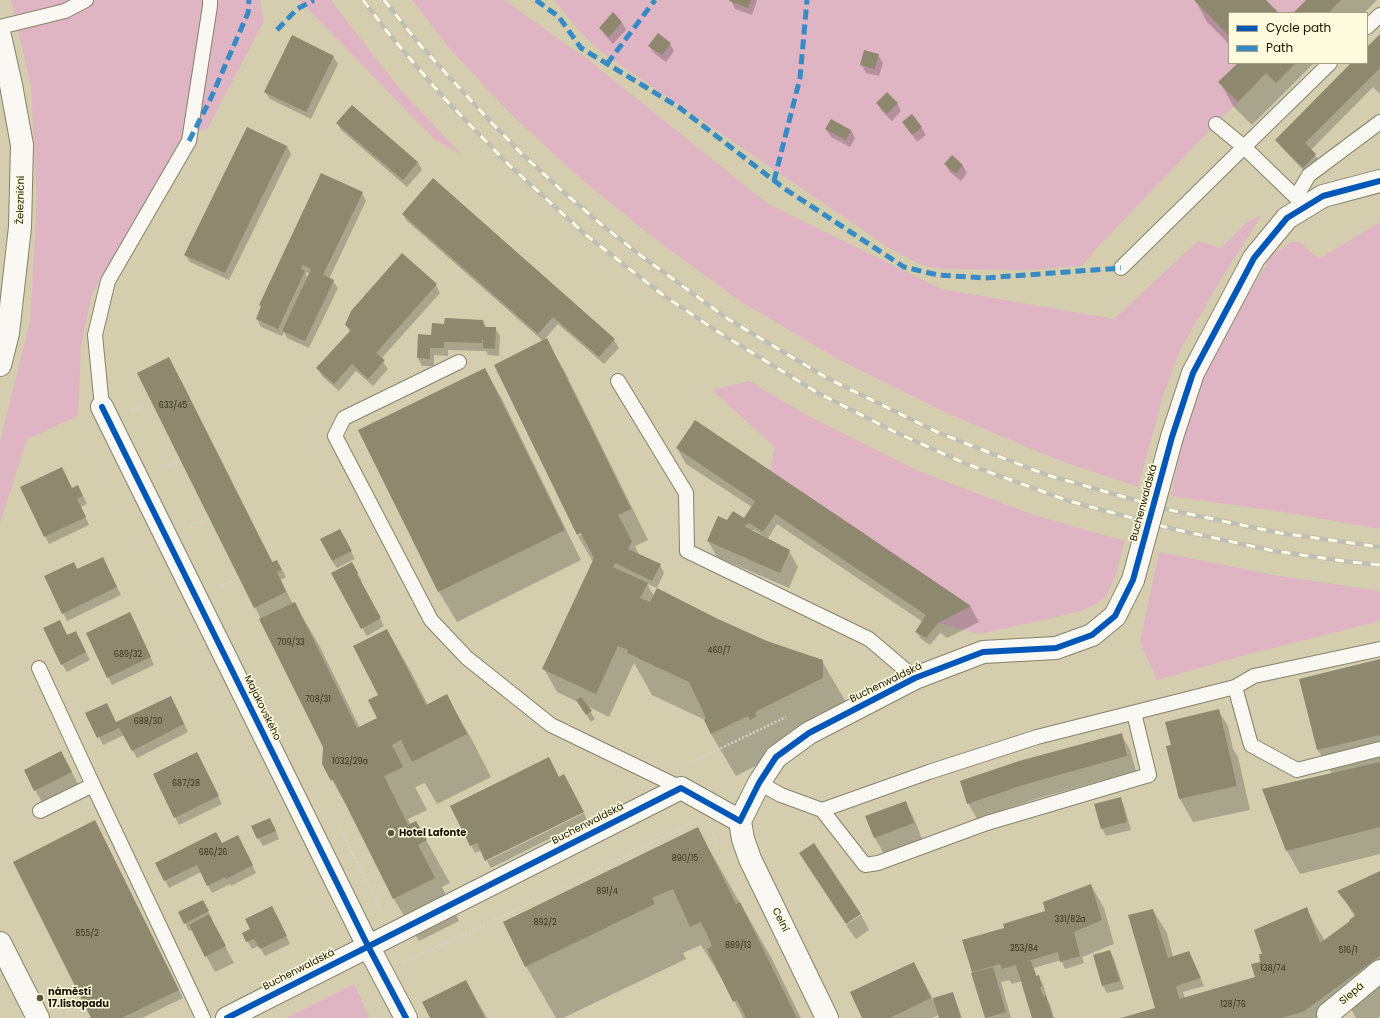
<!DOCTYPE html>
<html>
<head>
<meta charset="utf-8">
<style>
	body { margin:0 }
	#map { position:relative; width:1380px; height:1018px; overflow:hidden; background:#d4ceaf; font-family:Poppins,sans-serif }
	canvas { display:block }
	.legend { position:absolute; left:1228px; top:12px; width:140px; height:52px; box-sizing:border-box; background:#fefadd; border:1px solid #a29e85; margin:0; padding:5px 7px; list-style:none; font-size:12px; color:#181401 }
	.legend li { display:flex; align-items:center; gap:8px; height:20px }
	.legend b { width:20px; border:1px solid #a29e85 }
</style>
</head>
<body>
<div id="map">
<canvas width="1380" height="1018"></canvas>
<ul class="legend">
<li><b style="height:5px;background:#0057b8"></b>Cycle path</li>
<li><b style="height:5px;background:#378bc4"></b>Path</li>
</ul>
</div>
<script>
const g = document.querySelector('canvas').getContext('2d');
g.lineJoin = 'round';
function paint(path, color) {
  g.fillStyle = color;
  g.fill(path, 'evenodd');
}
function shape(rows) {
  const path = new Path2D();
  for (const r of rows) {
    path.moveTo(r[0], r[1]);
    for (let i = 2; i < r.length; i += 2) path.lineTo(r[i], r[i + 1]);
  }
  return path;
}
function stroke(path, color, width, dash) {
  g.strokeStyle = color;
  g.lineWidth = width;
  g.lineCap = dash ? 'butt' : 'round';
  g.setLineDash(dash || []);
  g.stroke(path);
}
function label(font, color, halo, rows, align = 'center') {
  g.font = font + ' Poppins,sans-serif';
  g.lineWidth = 3;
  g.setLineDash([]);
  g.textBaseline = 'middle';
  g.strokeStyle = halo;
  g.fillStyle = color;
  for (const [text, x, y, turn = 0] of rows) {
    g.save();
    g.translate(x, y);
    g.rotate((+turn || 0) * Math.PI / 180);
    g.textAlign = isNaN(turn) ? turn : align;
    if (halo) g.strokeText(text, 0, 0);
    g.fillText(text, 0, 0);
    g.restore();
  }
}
const green = shape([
	[11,0,260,0,264,21,208,128,182,137,92,294,81,346,78,416,27,439,0,523,0,442,30,322,37,200,31,87],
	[299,0,331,0,346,20,401,90,462,155,434,139],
	[412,0,504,0,590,61,767,203,941,289,1114,319,1198,241,1221,248,1247,222,1262,215,1220,281,1179,352,1162,400,1138,487,1053,458,947,413,838,359,740,301,650,235,573,172,507,110,450,49],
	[553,0,1341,0,1328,13,1229,13,1229,63,1277,63,1209,131,1098,247,1082,266,1023,270,943,269,923,266,889,248,610,58,592,44,574,25,561,8],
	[1380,222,1380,529,1284,512,1171,496,1190,406,1214,353,1271,256,1290,242,1299,242,1319,259],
	[749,381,807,415,921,472,1034,515,1125,541,1116,574,1106,597,1094,605,1078,612,980,634,938,623,971,606,770,471,775,447,712,390],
	[1159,552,1273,575,1380,591,1380,621,1249,654,1157,680,1140,642],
	[354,984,370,1018,286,1018]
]);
const shadow = shape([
	[731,0,756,0,757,1,752,15,735,9],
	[1195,0,1265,0,1277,13,1229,13,1229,44,1207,22],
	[1307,0,1377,0,1364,13,1294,13],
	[622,22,626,30,613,44,605,35,600,28],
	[1380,35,1380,93,1379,93,1373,87,1311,150,1320,162,1308,175,1281,147,1276,140,1353,63,1367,63,1367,48],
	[670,44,674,51,666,62,654,53,649,46],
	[878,55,883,63,879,76,866,73,862,65],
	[333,56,338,64,311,119,270,99,265,92],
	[1239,63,1314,63,1252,125,1233,106,1220,82],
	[877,103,897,103,901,111,892,121,882,111],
	[904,122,921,127,926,135,917,142],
	[337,123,418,162,422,170,407,187,341,130],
	[826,129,851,130,855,138,850,147,831,137],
	[287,146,291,154,229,280,190,262,185,255],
	[952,156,963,166,967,173,961,181,950,172,945,164],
	[433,180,614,340,619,348,604,364,558,324,543,341,407,221,403,214],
	[362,193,366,201,329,279,333,281,338,288,309,348,287,338,284,332,282,336,261,327,257,319],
	[307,272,310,274,308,278,306,275],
	[436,285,440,293,381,359,388,369,373,386,356,371,339,391,322,376,318,369,350,332,346,325],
	[483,321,487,328,495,328,500,336,499,356,488,355,486,351,448,350,448,356,434,355,434,366,422,366,418,358,419,335,432,336],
	[546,340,564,370,648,540,635,546,639,555,660,565,664,573,657,588,647,584,654,596,718,620,767,642,822,661,847,704,773,757,736,776,711,734,705,720,652,695,634,663,609,717,587,706,595,719,591,722,578,702,557,692,544,669,593,562,578,536,582,534],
	[168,358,182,382,273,563,281,568,286,577,281,580,293,604,294,603,319,645,360,728,378,718,379,695,387,630,411,672,428,705,446,695,471,738,491,777,437,804,425,783,415,787,427,810,408,819,411,825,416,822,450,883,442,887,459,921,419,941,394,899,356,822,332,780,324,747,255,607],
	[485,369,502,399,581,560,457,622,439,592,359,431],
	[677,448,970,606,979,622,947,638,940,633,930,645,921,639,917,632,923,622,777,524,767,540,789,551,798,567,789,588,717,557,708,541,728,521,744,519,752,507,686,464],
	[754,530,763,536,762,537,751,531],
	[72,489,82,494,87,504,81,507,89,525,49,544,45,536],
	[344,538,355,559,337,568,332,561],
	[74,563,78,570,107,566,121,595,67,621,63,613],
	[351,563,362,581,360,582,384,626,367,636,332,574],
	[134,621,154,665,112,685,108,677],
	[64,629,67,636,80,640,90,660,67,672,62,664],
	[1380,660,1380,854,1300,874,1287,851,1263,790,1332,774,1318,750],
	[175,704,188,732,137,758,124,735,103,745,87,713,116,723],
	[1218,710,1228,726,1233,749,1238,757,1250,810,1193,822,1180,799,1172,745],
	[1121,734,1130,750,1136,771,1036,799,977,819,968,803],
	[61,752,84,795,49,814,35,790],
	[549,758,481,850,475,853,451,806],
	[201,761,222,804,179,825,175,817],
	[1120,798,1124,806,1131,830,1106,836,1102,828],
	[905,802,914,818,922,839,884,854,875,838,867,817],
	[584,813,587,820,491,868,487,861],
	[274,826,279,839,263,846,258,838],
	[697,828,771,957,801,1018,743,1018,724,981,723,981,701,945,683,953,686,959,563,1018,556,1018,526,966],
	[99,829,183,998,142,1018,92,1018],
	[222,844,242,844,256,873,231,886,230,884,212,893,201,872,169,888,156,863],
	[1380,872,1380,1016,1378,1018,1356,1018,1348,1003,1325,1018,1124,1018,1157,1009,1153,910,1167,933,1173,957,1189,953,1204,986,1183,992,1185,998,1255,978,1263,955,1306,909,1325,941,1351,922,1355,917,1339,891],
	[1091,885,1104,908,1114,944,1082,957,1084,963,1065,969,1061,960,1034,968,1037,977,1038,976,1043,984,1046,995,1044,995,1050,1004,1054,1018,1033,1018,1022,981,1012,984,1009,980,1001,982,1011,1018,986,1018,963,941,1006,928,1045,912],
	[207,909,212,919,211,920,234,963,215,972,192,930,189,931,180,913],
	[276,914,290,944,265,956,259,946,252,949,243,934],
	[861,915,869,930,856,939,846,925],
	[1110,951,1114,959,1124,989,1107,993,1103,986,1094,956],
	[914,963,933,999,952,994,956,1001,962,1018,940,1018,939,1015,932,1018,864,1018],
	[466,981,487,1018,431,1018]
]);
const building = shape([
	[730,0,751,0,748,8,729,1],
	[1194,0,1266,0,1279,13,1229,13,1229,36],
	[1306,0,1341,0,1328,13,1293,13],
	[613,12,622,22,609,37,599,28],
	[658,33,671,43,662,55,648,46],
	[1380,34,1380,68,1305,143,1316,154,1303,168,1275,140,1351,63,1367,63,1367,47],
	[292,35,334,56,306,112,264,92],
	[864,50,879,54,875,69,860,65],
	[1238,63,1296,63,1276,83,1266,73,1238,102,1218,82],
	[887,92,898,103,887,114,876,103],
	[352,105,418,162,403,180,336,123],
	[912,114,922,127,912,135,902,122],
	[831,119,851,130,846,140,825,129],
	[247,127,287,146,225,273,184,255],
	[952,155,963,165,956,174,944,164],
	[321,173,363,192,323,275,334,280,305,341,282,331,311,269,303,265,301,269,305,271,278,329,256,319,261,306,259,305],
	[433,178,615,339,599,357,553,317,538,334,402,214],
	[402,253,437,284,376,353,385,360,368,379,352,364,334,384,316,368,351,330,345,325,351,311],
	[445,318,483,320,484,327,496,327,495,349,483,348,483,336,482,343,444,342,444,348,430,348,430,359,417,358,418,334,431,335,432,323,444,324],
	[547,338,631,509,618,515,632,541,628,549,661,564,652,581,615,563,613,567,648,583,640,598,650,602,657,588,718,619,767,641,823,660,823,678,755,712,757,716,750,720,748,716,711,734,704,720,706,718,689,682,627,653,628,650,618,646,596,694,542,669,594,558,581,533,577,535,494,365],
	[169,357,272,562,277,560,282,570,277,572,286,592,254,608,137,373],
	[485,368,565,530,438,592,358,430],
	[695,420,853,526,971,606,938,623,926,638,915,632,926,615,775,514,763,532,749,523,744,526,790,550,780,573,707,541,718,516,727,520,733,511,744,518,755,501,676,448],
	[62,467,72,488,78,485,83,496,77,499,86,517,44,537,20,487],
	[340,529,352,551,332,561,320,539],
	[103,557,117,587,62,614,44,576,74,562,77,569],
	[352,562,358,573,357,574,381,618,361,629,331,573],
	[295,602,357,728,377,718,368,700,378,695,353,646,387,629,426,705,447,694,467,734,412,762,401,740,392,745,403,767,384,776,408,825,416,821,427,840,418,845,435,878,393,899,333,779,331,781,322,764,323,747,259,619],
	[130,612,151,657,107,678,86,633],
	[60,620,67,635,76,631,86,652,61,665,43,628],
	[1380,659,1380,735,1317,750,1299,679],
	[171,696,184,724,132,751,119,728,97,738,85,713,107,703,116,722],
	[581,697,592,711,586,715,576,700],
	[1219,709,1237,786,1179,799,1166,746,1171,745,1165,722],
	[1122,733,1127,756,1026,784,967,804,960,781,1019,761],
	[61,751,72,772,34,791,24,770],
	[197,752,219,796,174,818,153,774],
	[549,757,559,777,564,774,584,812,485,861,477,843,470,846,450,806],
	[1380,762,1380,827,1286,851,1262,789],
	[1121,797,1127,822,1101,829,1094,804],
	[906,801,914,823,874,838,865,816],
	[270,818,276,831,257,839,251,826],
	[95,820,179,990,122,1018,91,1018,13,862],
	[698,827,736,904,740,902,797,1018,746,1018,737,1000,733,1002,707,949,712,946,701,922,690,927,673,889,652,898,655,904,525,967,503,922],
	[216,832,222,843,238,835,253,865,226,879,225,877,207,886,197,865,164,881,155,863],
	[814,843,861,914,846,924,799,853],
	[1380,871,1380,956,1303,1012,1281,1018,1121,1018,1155,1008,1128,915,1153,909,1168,958,1189,951,1201,978,1176,986,1179,999,1255,977,1251,964,1260,962,1259,954,1262,954,1254,930,1307,907,1320,943,1350,921,1349,920,1356,915,1337,891],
	[1091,884,1102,920,1074,932,1080,956,1060,962,1058,952,1025,962,1031,961,1036,976,1039,975,1042,987,1040,987,1043,996,1046,995,1053,1018,1032,1018,1016,965,1002,969,1000,964,972,972,962,940,1004,928,1003,924,1045,911,1043,902],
	[203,900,209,911,184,924,178,912],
	[272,906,287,936,260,949,254,939,246,942,242,933,250,929,245,919],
	[209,914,226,946,205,957,189,925],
	[1110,950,1120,981,1102,986,1093,955],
	[914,962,931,998,890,1018,862,1018,850,992],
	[993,967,1006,1012,985,1018,971,973],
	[466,980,485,1018,430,1018,422,1002],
	[953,992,961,1018,939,1018,933,998]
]);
const path = shape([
	[132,411,151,402],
	[161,469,180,460],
	[190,526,209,518],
	[219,588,239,577],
	[688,764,786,717],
	[340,829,382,913],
	[713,834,718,846],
	[403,962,479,928,693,823]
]);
const service = shape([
	[0,27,65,11,86,0],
	[1367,27,1380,15],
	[1216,124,1244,147,1330,63],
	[1296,197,1309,175,1380,122],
	[1121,268,1244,147,1306,207],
	[459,362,344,418,335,436,431,620,467,658,551,725,681,788],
	[618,381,686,493,687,551,869,639,915,678],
	[102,407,95,335,108,281,189,141,210,6,210,0],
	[39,668,93,785],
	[1235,687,1251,745,1297,770,1380,749],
	[759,783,781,795,822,810,929,772,1037,737,1235,687,1254,676,1380,649],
	[822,810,865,865,878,863,987,823,1149,775,1134,713],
	[40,811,93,785,203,1018]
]);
const minor = shape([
	[102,407,368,946,406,1018],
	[1172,437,1193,373,1254,258,1287,218,1323,196,1380,181],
	[740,821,743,839,750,859,827,1018],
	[227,1018,681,788,740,821,759,783,776,757,809,733,915,678,983,652,1056,648,1092,635,1115,616,1133,580],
	[1330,1018,1328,1014,1380,971]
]);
const tertiary = shape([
	[0,36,11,85,22,145,20,227,8,333,0,365],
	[0,943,38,1018]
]);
const rail = shape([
	[363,0,389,34,443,97,508,164,586,235,663,295,720,333,818,393,893,431,964,463,1069,501,1173,529,1274,551,1351,562,1380,565],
	[384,0,420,45,489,120,521,153,559,188,596,220,636,252,728,319,827,378,939,433,1047,475,1170,510,1280,533,1380,547]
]);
const minorBridge = shape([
	[1133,580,1172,437]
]);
const quiet = shape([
	[536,0,559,17,581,48,680,108,785,189,904,267,938,275,985,278,1121,268],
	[277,30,297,9,314,0],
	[607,64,655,0],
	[189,141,211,98,248,13,249,0],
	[774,181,800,78,807,0]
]);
const cycleway = shape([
	[102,407,368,946,406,1018],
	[227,1018,681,788,740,821,759,783,776,757,809,733,915,678,983,652,1056,648,1092,635,1115,616,1133,580,1172,437,1193,373,1254,258,1287,218,1323,196,1380,181]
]);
const markers = [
	[391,833,4,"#5a553e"],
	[40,998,4,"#5a553e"]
];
const numberNames = [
	["633/45",173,406],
	["709/33",291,643],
	["460/7",719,651],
	["689/32",128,655],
	["708/31",318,700],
	["688/30",148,722],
	["1032/29a",350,762],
	["687/28",186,784],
	["686/26",213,853],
	["890/15",685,859],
	["891/4",607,892],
	["331/82a",1070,920],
	["892/2",545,923],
	["855/2",87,934],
	["889/13",738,946],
	["253/84",1024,949],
	["516/1",1348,951],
	["138/74",1273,969],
	["128/76",1233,1005]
];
const streetNames = [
	["Železniční",21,200,-89],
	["Buchenwaldská",1144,503,-75],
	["Buchenwaldská",886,683,-26],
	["Majakovského",262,708,64],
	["Buchenwaldská",588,824,-27],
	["Celní",780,920,64],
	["Buchenwaldská",299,970,-27],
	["Slepá",1352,994,-40]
];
const poiNames = [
	["Hotel Lafonte",399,833],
	["náměstí",48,992],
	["17.listopadu",48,1004]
];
paint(green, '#e0b5c3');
paint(shadow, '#0003');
paint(building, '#8e896e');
stroke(service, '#868269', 16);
stroke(minor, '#868269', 24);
stroke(tertiary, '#868269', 24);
stroke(path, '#d2d1c7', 2.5, [2, 2]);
stroke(service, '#f9f8f3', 14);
stroke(minor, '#f9f8f3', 22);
stroke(tertiary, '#f9f8f3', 22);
stroke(rail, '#c0bfb6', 4.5);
stroke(rail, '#fefadd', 3, [9]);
stroke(minorBridge, '#868269', 24, []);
stroke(minorBridge, '#f9f8f3', 22);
stroke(quiet, '#378bc4', 5, [10, 5]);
stroke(cycleway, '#0057b8', 6);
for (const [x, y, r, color] of markers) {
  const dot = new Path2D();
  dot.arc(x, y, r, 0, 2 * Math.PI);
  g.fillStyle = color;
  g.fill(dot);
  stroke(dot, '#fefadd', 1.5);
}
label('8px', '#36311c', null, numberNames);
label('10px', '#181401', '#fefadd', streetNames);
label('bold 10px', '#181401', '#fefadd', poiNames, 'left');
</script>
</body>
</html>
